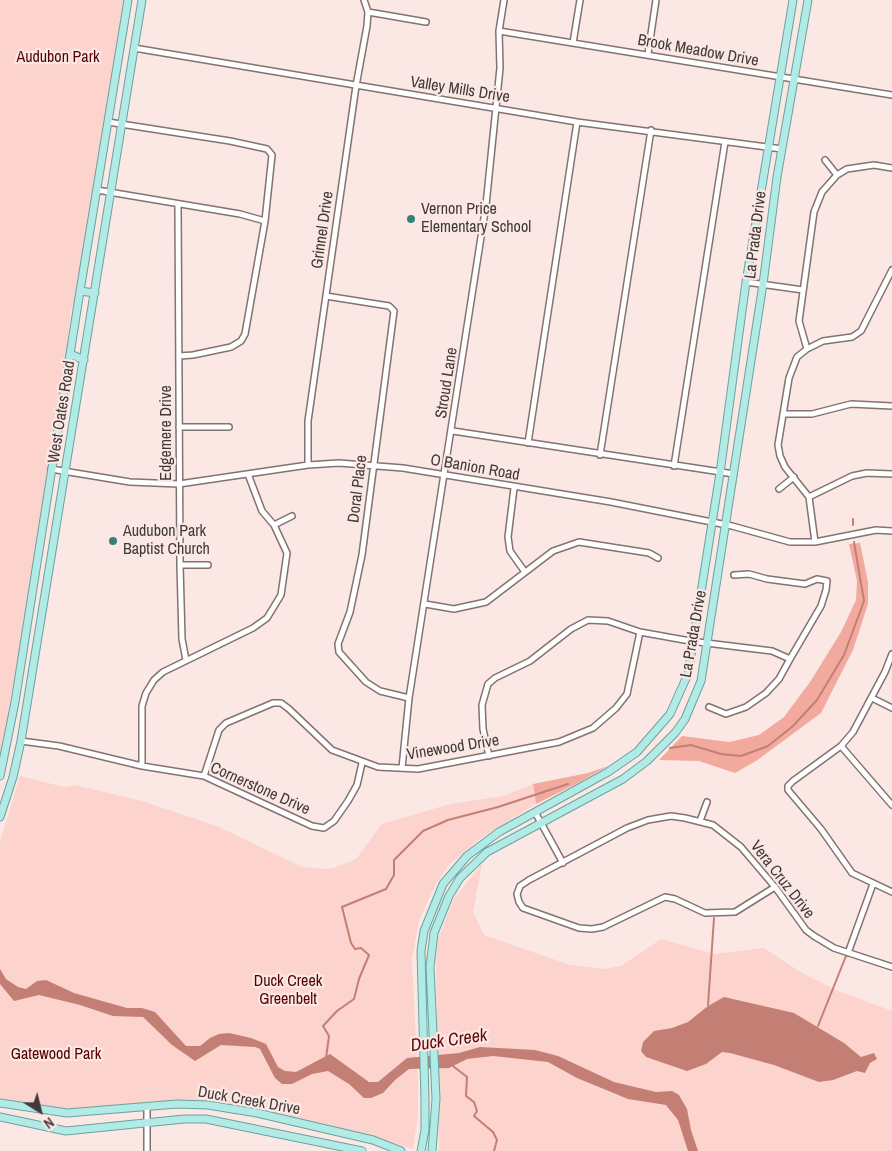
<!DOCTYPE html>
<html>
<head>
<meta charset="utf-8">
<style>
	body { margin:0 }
	#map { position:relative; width:892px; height:1151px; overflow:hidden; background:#fbe8e5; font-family:"Archivo Narrow",sans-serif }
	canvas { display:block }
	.north { position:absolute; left:15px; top:1086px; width:50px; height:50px; -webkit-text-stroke:4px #fbe8e5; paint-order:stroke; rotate:144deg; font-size:14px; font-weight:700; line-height:20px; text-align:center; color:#403938 }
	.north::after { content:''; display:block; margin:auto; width:18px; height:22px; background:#403938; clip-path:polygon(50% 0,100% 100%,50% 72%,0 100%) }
</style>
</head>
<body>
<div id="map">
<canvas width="892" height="1151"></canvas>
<div class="north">N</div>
</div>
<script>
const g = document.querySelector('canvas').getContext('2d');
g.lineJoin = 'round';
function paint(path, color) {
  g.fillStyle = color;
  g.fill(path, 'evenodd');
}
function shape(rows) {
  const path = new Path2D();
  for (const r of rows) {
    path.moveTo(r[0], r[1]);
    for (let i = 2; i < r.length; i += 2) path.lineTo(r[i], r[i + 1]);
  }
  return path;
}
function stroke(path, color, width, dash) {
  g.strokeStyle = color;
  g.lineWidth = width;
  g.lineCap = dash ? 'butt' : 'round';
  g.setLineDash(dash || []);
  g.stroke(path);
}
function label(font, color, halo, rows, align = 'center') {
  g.font = font + ' "Archivo Narrow",sans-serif';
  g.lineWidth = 4.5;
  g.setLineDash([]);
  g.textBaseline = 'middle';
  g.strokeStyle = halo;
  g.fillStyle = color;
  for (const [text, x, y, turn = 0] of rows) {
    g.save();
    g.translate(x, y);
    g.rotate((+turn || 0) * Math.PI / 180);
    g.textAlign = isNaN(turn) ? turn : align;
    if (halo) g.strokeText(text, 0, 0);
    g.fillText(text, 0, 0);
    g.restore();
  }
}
const green = shape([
	[0,0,126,0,78,289,71,310,65,366,26,616,0,755],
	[20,776,64,787,75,785,142,801,217,826,302,867,324,869,334,868,356,859,382,824,450,804,503,796,533,784,536,804,482,837,449,865,437,882,419,920,412,960,418,1081,418,1115,413,1149,364,1134,202,1101,73,1111,39,1108,0,1099,0,842],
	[482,864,473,912,484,935,570,965,604,969,621,966,661,939,714,954,764,948,802,973,836,990,892,1011,892,1151,439,1151,436,959,438,939,453,900]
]);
const forest = shape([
	[860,543,868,582,868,604,853,650,821,713,756,761,735,773,699,761,659,760,682,736,729,742,759,735,784,717,810,682,841,632,856,600,857,581,849,544],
	[608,766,576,784,536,804,533,784,588,773]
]);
const water = shape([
	[0,969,6,979,18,987,26,989,37,981,46,980,74,993,127,1008,142,1008,155,1012,186,1046,200,1046,210,1038,219,1034,229,1033,251,1038,266,1044,278,1067,285,1071,296,1072,330,1054,369,1082,378,1082,407,1058,459,1053,480,1047,535,1050,558,1056,614,1082,656,1092,672,1091,679,1095,687,1109,691,1130,698,1151,688,1151,678,1120,666,1105,628,1099,577,1078,548,1062,493,1056,467,1059,449,1068,409,1069,395,1080,383,1093,371,1098,364,1098,349,1084,328,1071,312,1074,292,1084,282,1084,275,1078,260,1049,255,1047,221,1045,195,1061,172,1045,143,1017,113,1016,80,1005,39,995,14,1001,0,984],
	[724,997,794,1013,844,1043,861,1057,874,1053,877,1059,870,1063,865,1073,857,1071,833,1080,819,1082,774,1065,730,1053,722,1052,706,1064,687,1071,646,1057,641,1051,643,1042,654,1031,672,1028,688,1022,708,1006]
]);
const stream = shape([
	[853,519,853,525],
	[670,748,691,745,721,754,741,756,768,746,793,726,817,700,844,655,864,601,854,542],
	[708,1005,714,918],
	[818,1026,846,956],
	[326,1058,329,1036,323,1026,337,1011,354,999,359,979,369,955,361,948,355,949,351,943,342,907,386,889,394,875,394,860,423,831,448,820,498,807,568,784],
	[453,1066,467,1077,466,1096,474,1102,477,1111,474,1116,493,1132,497,1140,494,1151]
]);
const minor = shape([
	[368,12,426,22],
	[499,31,892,95],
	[573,43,580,0],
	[134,48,577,122,782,149],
	[648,54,656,0],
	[108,122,230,141,267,149,272,155,265,221,245,334,241,341,231,347,193,355,179,356],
	[825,160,837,175],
	[97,190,240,214,265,221],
	[178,205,180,565,182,639,186,660],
	[746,282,803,290],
	[326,296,389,306,394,311,362,555,350,612,338,644,339,652,366,682,380,691,409,698],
	[807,349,799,321,814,212,822,192,837,175,847,169,874,165,892,168],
	[784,414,812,414,851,404,892,406],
	[179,427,229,427],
	[453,431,734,474],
	[528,443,577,122],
	[600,455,651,130],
	[308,465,308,421,356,86,367,26,368,12,364,0],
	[674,466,725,142],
	[51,469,130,482,179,484,308,465,339,463,403,468,611,502,732,526,790,542,815,542,876,530,892,531],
	[514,488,508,537,510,551,525,572],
	[779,489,794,477],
	[809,497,852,476,867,473,892,474],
	[274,525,292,516],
	[815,542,809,497,785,467,780,456,778,445,789,378,797,357,807,349,823,341,852,337,861,331,892,270],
	[180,565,208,565],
	[425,604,454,609,486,602,553,551,579,542,649,553,658,558],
	[892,654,885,672,853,732,841,746,793,781,788,786,788,790,821,829,852,873,892,892],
	[872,698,892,708],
	[709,707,726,714,746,707,766,693,779,679,790,659,821,606,826,590,827,581,817,579,805,584,767,579,749,574,734,575],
	[21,741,59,746,142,766,204,776,312,826,324,828,334,821,348,801,357,785,362,763],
	[841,746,892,805],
	[489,756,483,729,482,705,488,684,495,678,530,661,571,629,588,620,608,621,640,632,690,641,772,651,790,659],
	[142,766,142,706,146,693,154,680,163,672,253,628,267,618,281,595,287,553,274,525,262,511,248,474],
	[402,768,409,698,486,205,500,68,499,31,504,0],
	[204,776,219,730,226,723,273,703,281,703,289,709,332,750,378,767,418,769,559,742,593,728,616,708,627,694,640,632],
	[535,812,563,863],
	[700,821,707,802],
	[775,887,735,912,705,913,675,899,665,897,603,927,592,929,579,928,523,908,519,902,517,894,520,886,529,880,627,828,648,820,671,816,685,818,713,825,741,847,775,887,806,930,814,936,834,948,892,967],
	[848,953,873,884],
	[147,1107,147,1151]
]);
const major = shape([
	[80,291,95,293],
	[70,354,84,360],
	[0,776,15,702,80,291,128,0],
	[0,817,13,777,21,741,142,0],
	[0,1103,67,1113,177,1104,208,1105,257,1113,373,1140,401,1151],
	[0,1117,66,1131,184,1119,206,1119,362,1151],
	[421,1151,425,1130,425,1099,421,951,424,931,443,884,467,856,499,832,608,772,637,752,670,714,688,674,720,473,746,282,793,0],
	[432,1151,436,1099,430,967,434,933,449,896,460,878,487,852,623,779,647,761,675,733,685,719,701,681,763,284,777,177,808,0]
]);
const markers = [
	[411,219,5,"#377f7b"],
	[113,541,5,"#377f7b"]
];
const streetNames = [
	["Brook Meadow Drive",698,51,10],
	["Valley Mills Drive",460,90,9],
	["Grinnel Drive",323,230,-82],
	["La Prada Drive",756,235,-83],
	["Stroud Lane",447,383,-81],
	["West Oates Road",62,412,-81],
	["Edgemere Drive",167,433,-90],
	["O Banion Road",475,468,10],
	["Doral Place",358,489,-83],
	["La Prada Drive",694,634,-80],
	["Vinewood Drive",453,748,-9],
	["Cornerstone Drive",260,789,24],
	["Vera Cruz Drive",782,880,52],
	["Duck Creek Drive",249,1101,10]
];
const parkNames = [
	["Audubon Park",58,58],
	["Duck Creek",288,982],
	["Greenbelt",288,1000],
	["Gatewood Park",56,1055]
];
const poiNames = [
	["Vernon Price",421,210],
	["Elementary School",421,228],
	["Audubon Park",123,532],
	["Baptist Church",123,550]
];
const waterNames = [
	["Duck Creek",449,1041,-8]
];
paint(green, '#fcd3cd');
paint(forest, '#f2aa9f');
paint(water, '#c47f75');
stroke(stream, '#c47f75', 2);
stroke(minor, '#837270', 8);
stroke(major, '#68a39f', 9);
stroke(minor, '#fff', 5);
stroke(major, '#b2eae6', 7);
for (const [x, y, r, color] of markers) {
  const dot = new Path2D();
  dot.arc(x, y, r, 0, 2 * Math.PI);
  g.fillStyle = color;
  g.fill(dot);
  stroke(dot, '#fbe8e5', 2);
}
label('16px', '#403938', '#fbe8e5', streetNames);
label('16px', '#560001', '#fbe8e5', parkNames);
label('16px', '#403938', '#fbe8e5', poiNames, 'left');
label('italic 18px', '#5f0908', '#fbe8e5', waterNames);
</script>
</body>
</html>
